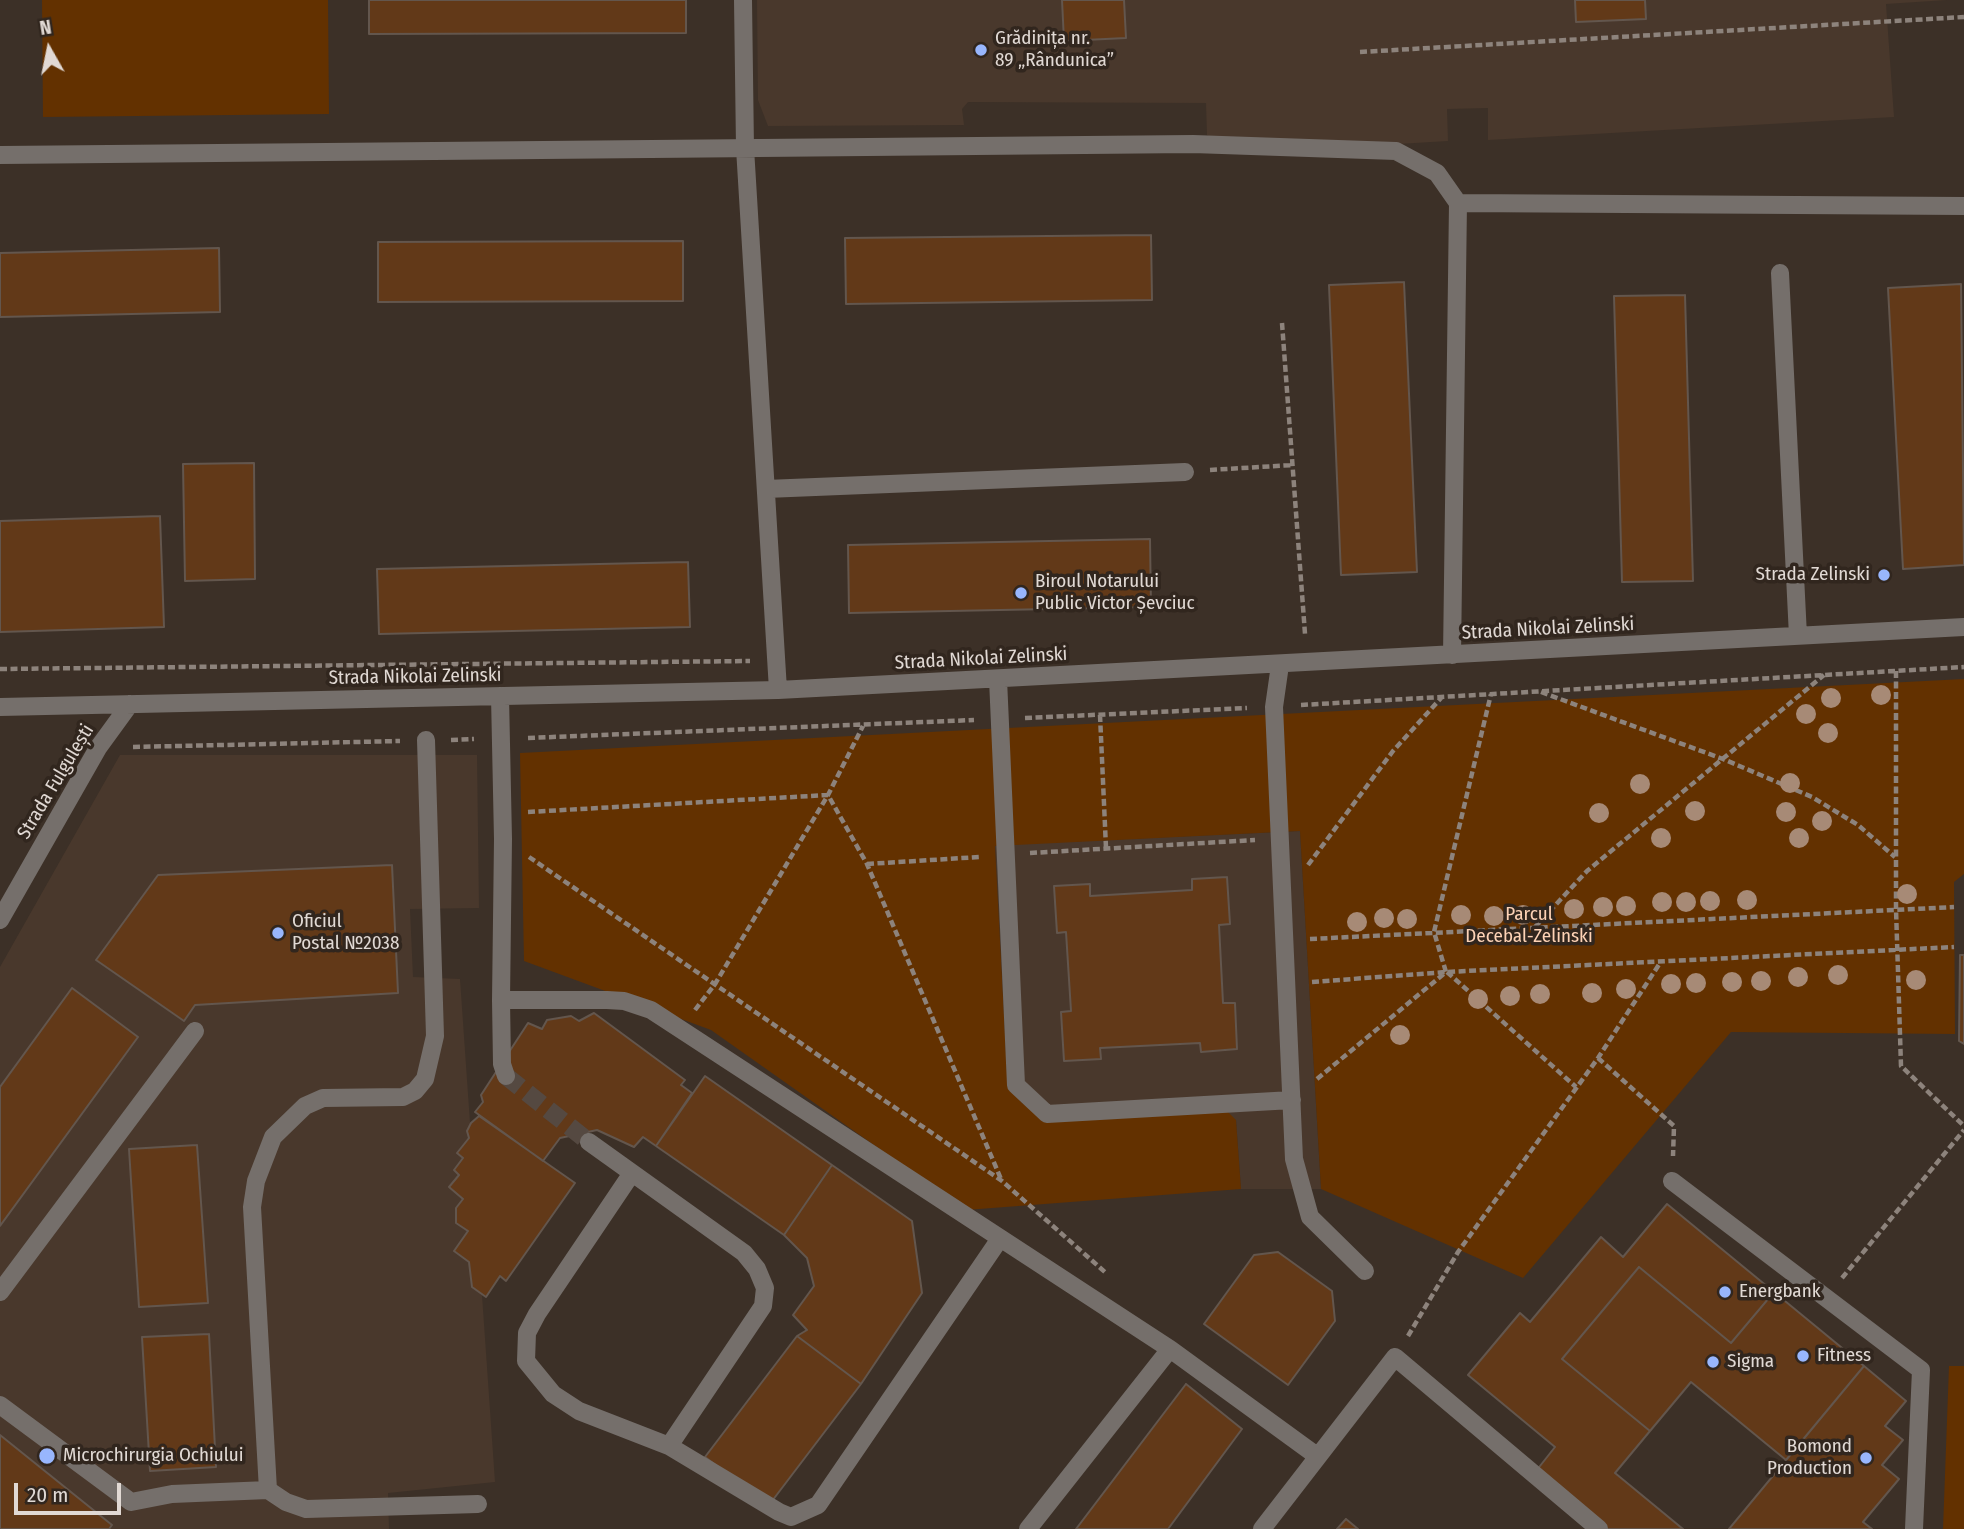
<!DOCTYPE html>
<html>
<head>
<meta charset="utf-8">
<style>
	body { margin:0 }
	#map { position:relative; width:1964px; height:1529px; overflow:hidden; background:#3c3027; font-family:"Fira Sans Condensed",sans-serif }
	canvas { display:block }
	.north { position:absolute; left:14px; top:14px; width:70px; height:70px; -webkit-text-stroke:5px #31261e; paint-order:stroke; rotate:351deg; font-size:19px; font-weight:700; line-height:28px; text-align:center; color:#e1d9d4 }
	.north::after { content:''; display:block; margin:auto; width:24px; height:32px; background:#e1d9d4; clip-path:polygon(50% 0,100% 100%,50% 72%,0 100%) }
	.scale { position:absolute; left:14px; top:1483px; width:107px; height:32px; box-sizing:border-box; border:4px solid #e1d9d4; border-top:0; padding-left:9px; font-size:21px; line-height:24px; white-space:nowrap; color:#e1d9d4; -webkit-text-stroke:5px #31261e; paint-order:stroke }
</style>
</head>
<body>
<div id="map">
<canvas width="1964" height="1529"></canvas>
<div class="north">N</div>
<div class="scale">20 m</div>
</div>
<script>
const g = document.querySelector('canvas').getContext('2d');
g.lineJoin = 'round';
function paint(path, color) {
  g.fillStyle = color;
  g.fill(path, 'evenodd');
}
function shape(rows) {
  const path = new Path2D();
  for (const r of rows) {
    path.moveTo(r[0], r[1]);
    for (let i = 2; i < r.length; i += 2) path.lineTo(r[i], r[i + 1]);
  }
  return path;
}
function stroke(path, color, width, dash) {
  g.strokeStyle = color;
  g.lineWidth = width;
  g.lineCap = dash ? 'butt' : 'round';
  g.setLineDash(dash || []);
  g.stroke(path);
}
function label(font, color, halo, rows, align = 'center') {
  g.font = font + ' "Fira Sans Condensed",sans-serif';
  g.lineWidth = 7;
  g.setLineDash([]);
  g.textBaseline = 'middle';
  g.strokeStyle = halo;
  g.fillStyle = color;
  for (const [text, x, y, turn = 0] of rows) {
    g.save();
    g.translate(x, y);
    g.rotate((+turn || 0) * Math.PI / 180);
    g.textAlign = isNaN(turn) ? turn : align;
    if (halo) g.strokeText(text, 0, 0);
    g.fillText(text, 0, 0);
    g.restore();
  }
}
const built = shape([
	[757,0,1947,0,1886,4,1894,117,1488,140,1488,108,1447,109,1448,141,1231,154,1207,135,1206,103,968,102,962,109,964,125,768,126,758,100],
	[120,755,477,755,479,908,410,909,413,977,460,979,495,1482,388,1493,389,1529,0,1529,0,967],
	[1300,831,1321,1189,1241,1189,1236,1120,1041,1114,1022,1103,1011,1088,1007,1073,995,845]
]);
const green = shape([
	[42,0,328,0,329,114,43,117],
	[1964,679,1964,874,1954,882,1955,1034,1731,1032,1523,1278,1321,1189,1300,831,995,846,1007,1073,1011,1088,1022,1103,1041,1114,1228,1112,1236,1120,1241,1189,966,1210,711,1030,524,961,520,753],
	[1949,1366,1964,1366,1964,1529,1943,1529]
]);
const building = shape([
	[369,0,686,0,686,33,369,34,369,0],
	[1062,0,1124,0,1126,38,1064,41,1062,0],
	[1575,0,1645,0,1646,19,1576,22,1575,0],
	[1151,235,1152,300,846,304,845,238,1151,235],
	[683,241,683,301,378,302,378,242,683,241],
	[219,248,220,312,0,317,0,253,219,248],
	[1404,282,1417,572,1341,575,1329,285,1404,282],
	[1961,284,1964,565,1903,569,1888,288,1961,284],
	[1685,295,1693,581,1622,582,1614,296,1685,295],
	[254,463,255,579,185,581,183,464,254,463],
	[160,516,164,627,0,632,0,521,160,516],
	[1150,539,1151,607,849,613,848,545,1150,539],
	[688,562,690,627,379,634,377,569,688,562],
	[392,865,398,993,195,1005,184,1021,96,960,158,875,392,865],
	[1227,877,1230,924,1219,925,1223,1003,1235,1003,1237,1049,1201,1052,1200,1043,1100,1048,1101,1059,1064,1061,1061,1012,1071,1011,1066,932,1057,933,1054,886,1090,884,1090,896,1192,890,1192,879,1227,877],
	[1960,955,1964,955,1964,1044,1959,1041,1960,955],
	[72,988,138,1037,0,1226,0,1087,72,988],
	[594,1013,685,1080,681,1085,692,1093,656,1146,643,1137,634,1147,597,1130,560,1138,543,1161,475,1112,483,1102,481,1095,528,1023,542,1029,547,1020,571,1016,579,1021,594,1013],
	[705,1076,832,1165,784,1235,656,1146,705,1076],
	[479,1116,575,1183,506,1281,500,1276,486,1297,472,1287,469,1262,454,1251,468,1231,456,1223,456,1208,463,1199,449,1187,459,1175,454,1170,463,1158,457,1153,469,1138,467,1131,471,1123,479,1116],
	[197,1145,208,1303,139,1307,129,1149,197,1145],
	[832,1165,912,1221,922,1293,861,1384,797,1336,807,1330,793,1315,814,1286,807,1258,784,1235,832,1165],
	[1667,1204,1774,1292,1731,1343,1639,1267,1562,1359,1650,1431,1615,1473,1683,1529,1605,1529,1536,1471,1555,1447,1468,1375,1520,1313,1530,1322,1601,1237,1623,1257,1667,1204],
	[1278,1252,1332,1291,1335,1321,1288,1385,1204,1324,1254,1255,1278,1252],
	[1639,1267,1731,1343,1774,1292,1864,1366,1786,1460,1691,1382,1650,1431,1562,1359,1639,1267],
	[209,1334,216,1467,150,1471,142,1337,209,1334],
	[797,1336,861,1384,769,1505,705,1457,797,1336],
	[1864,1366,1906,1401,1885,1426,1903,1440,1882,1465,1899,1479,1863,1522,1872,1529,1729,1529,1864,1366],
	[1186,1384,1242,1429,1168,1529,1076,1529,1186,1384],
	[0,1435,112,1525,109,1529,0,1529,0,1435],
	[1346,1519,1358,1529,1337,1529,1346,1519]
]);
const minorTunnel = shape([
	[506,1076,589,1142]
]);
const path = shape([
	[1360,52,1964,17],
	[1282,323,1305,634],
	[1210,470,1293,465],
	[0,669,750,661],
	[1896,671,1896,909,1901,1066,1964,1126],
	[1541,692,1723,759,1812,797,1858,825,1895,857],
	[1301,705,1964,667],
	[1100,715,1106,848],
	[1025,718,1247,708],
	[528,738,974,720],
	[451,740,474,739],
	[133,747,400,741],
	[528,812,828,795,867,864,1001,1179],
	[1030,853,1255,840],
	[529,857,1002,1181,1106,1273],
	[867,864,979,857],
	[1308,865,1393,751,1442,697],
	[1535,927,1587,871,1824,675],
	[1310,939,1954,907],
	[1447,972,1576,1087],
	[1312,982,1446,972,1954,947],
	[695,1010,715,984,828,795,863,726],
	[1598,1058,1674,1126,1673,1156],
	[1317,1079,1446,972,1434,932,1491,694],
	[1842,1278,1964,1130],
	[1408,1336,1458,1252,1598,1058,1660,963]
]);
const minor = shape([
	[743,0,745,148,778,690],
	[0,155,1193,144,1396,151,1437,173,1458,203],
	[1780,273,1798,636],
	[766,489,1185,472],
	[1452,655,1458,203,1964,206],
	[1280,665,1274,707,1294,1159,1310,1217,1365,1271],
	[998,679,1016,1085,1047,1114,1292,1100],
	[500,696,503,839,501,1000,502,1064,506,1076],
	[0,707,778,690,1964,627],
	[0,920,98,748,130,704],
	[501,1000,607,1000,624,1001,651,1010,1170,1349,1317,1456],
	[589,1142,744,1253,757,1269,765,1288,763,1306,669,1446],
	[632,1173,537,1314,527,1333,526,1361,553,1394,579,1411,669,1446,779,1512,791,1517,818,1505,999,1240],
	[1672,1181,1921,1370,1914,1529],
	[0,1292,195,1031],
	[0,1405,131,1502,172,1494,268,1490,286,1502,306,1509,478,1504],
	[268,1490,252,1207,256,1181,273,1137,305,1106,323,1098,403,1097,415,1091,425,1079,435,1036,426,740],
	[1028,1529,1170,1349],
	[1262,1529,1395,1357,1599,1529]
]);
const trees = [
	[1881,695],
	[1831,698],
	[1806,714],
	[1828,733],
	[1790,783],
	[1640,784],
	[1695,811],
	[1786,812],
	[1599,813],
	[1822,821],
	[1661,838],
	[1799,838],
	[1907,894],
	[1747,900],
	[1710,901],
	[1662,902],
	[1686,902],
	[1626,906],
	[1603,907],
	[1574,909],
	[1461,915],
	[1523,915],
	[1494,916],
	[1384,918],
	[1407,919],
	[1357,922],
	[1838,975],
	[1798,977],
	[1916,980],
	[1761,981],
	[1732,982],
	[1696,983],
	[1671,984],
	[1626,989],
	[1592,993],
	[1540,994],
	[1510,996],
	[1478,999],
	[1400,1035]
];
const markers = [
	[981,50,7,"#98b6fd"],
	[1884,575,7,"#98b6fd"],
	[1021,593,7,"#98b6fd"],
	[278,933,7,"#98b6fd"],
	[1725,1292,7,"#98b6fd"],
	[1803,1356,7,"#98b6fd"],
	[1713,1362,7,"#98b6fd"],
	[47,1456,9,"#98b6fd"],
	[1866,1458,7,"#98b6fd"]
];
const poiNames = [
	["Grădinița nr.",995,39],
	["89 „Rândunica”",995,61],
	["Strada Zelinski",1870,575,"right"],
	["Biroul Notarului",1035,582],
	["Public Victor Șevciuc",1035,604],
	["Oficiul",292,922],
	["Postal №2038",292,944],
	["Energbank",1739,1292],
	["Fitness",1817,1356],
	["Sigma",1727,1362],
	["Bomond",1852,1447,"right"],
	["Production",1852,1469,"right"],
	["Microchirurgia Ochiului",63,1456]
];
const streetNames = [
	["Strada Nikolai Zelinski",1548,629,-3],
	["Strada Nikolai Zelinski",981,659,-3],
	["Strada Nikolai Zelinski",415,677,-1],
	["Strada Fulgulești",56,782,-59]
];
const parkNames = [
	["Parcul",1529,915],
	["Decebal-Zelinski",1529,937]
];
paint(built, '#49382c');
paint(green, '#633100');
paint(building, '#623918');
stroke(building, '#63564d', 2);
stroke(minorTunnel, '#554941', 18, [18, 9]);
stroke(path, '#8d837c', 4.5, [7, 3.5]);
stroke(minor, '#756f6b', 18);
g.fillStyle = '#a78a76';
for (const [x, y] of trees) {
  g.beginPath();
  g.arc(x, y, 10, 0, 2 * Math.PI);
  g.fill();
}
for (const [x, y, r, color] of markers) {
  const dot = new Path2D();
  dot.arc(x, y, r, 0, 2 * Math.PI);
  g.fillStyle = color;
  g.fill(dot);
  stroke(dot, '#31261e', 2.5);
}
label('19px', '#e1d9d4', '#31261e', poiNames, 'left');
label('19px', '#e1d9d4', '#31261e', streetNames);
label('19px', '#fed3b6', '#31261e', parkNames);
</script>
</body>
</html>
